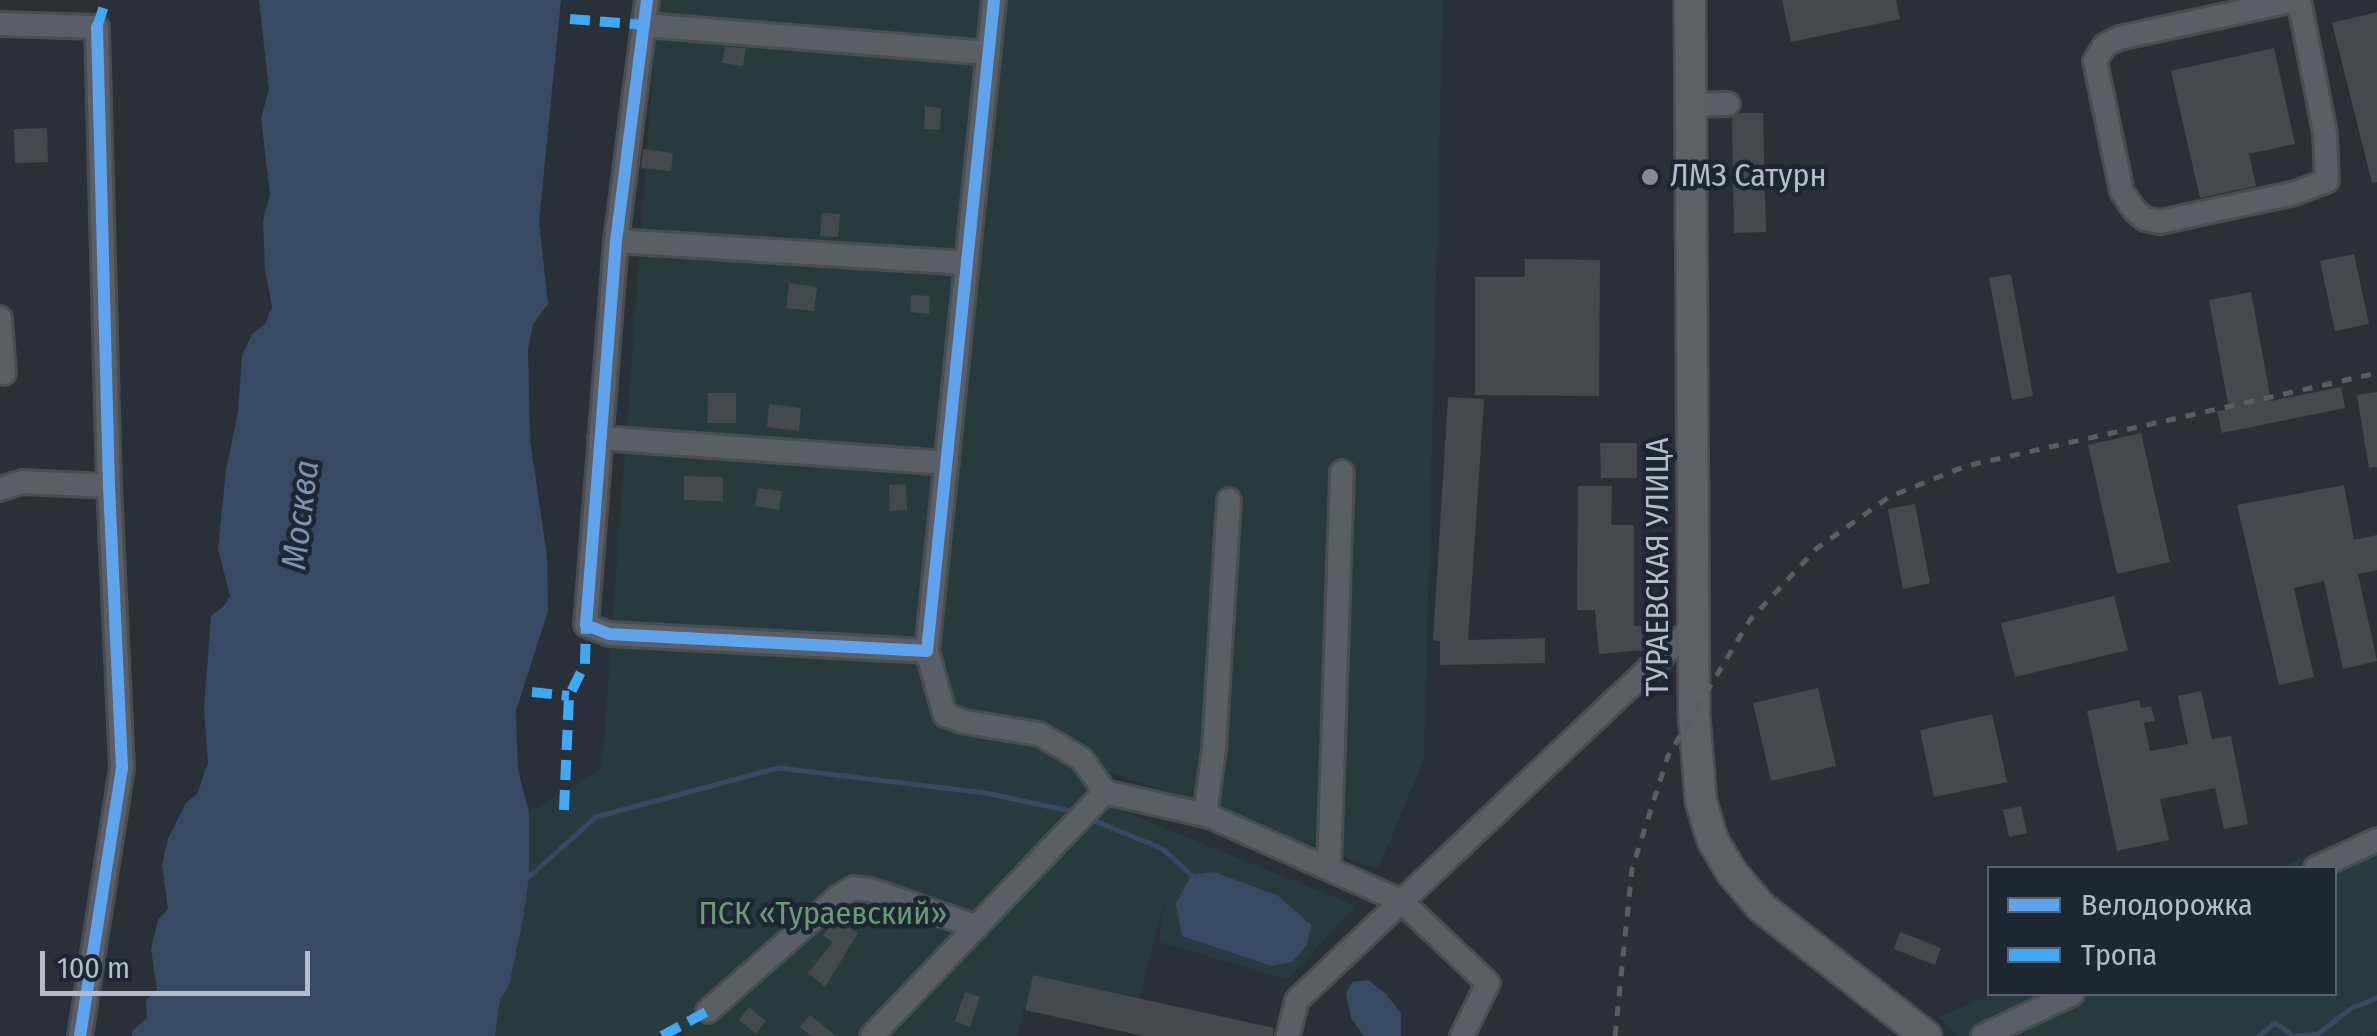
<!DOCTYPE html>
<html>
<head>
<meta charset="utf-8">
<style>
	body { margin:0 }
	#map { position:relative; width:2377px; height:1036px; overflow:hidden; background:#2a3038; font-family:"Fira Sans Condensed",sans-serif }
	canvas { display:block }
	.legend { position:absolute; left:1987px; top:866px; width:350px; height:130px; box-sizing:border-box; background:#1d2633; border:2px solid #59626f; margin:0; padding:12px 18px; list-style:none; font-size:30px; color:#b4bcc9 }
	.legend li { display:flex; align-items:center; gap:20px; height:50px }
	.legend b { width:50px; border:2px solid #59626f }
	.scale { position:absolute; left:40px; top:951px; width:270px; height:45px; box-sizing:border-box; border:5px solid #b4bcc9; border-top:0; padding-left:12px; font-size:30px; line-height:35px; white-space:nowrap; color:#b4bcc9; -webkit-text-stroke:8px #1d2633; paint-order:stroke }
</style>
</head>
<body>
<div id="map">
<canvas width="2377" height="1036"></canvas>
<ul class="legend">
<li><b style="height:12px;background:#60a3ed"></b>Велодорожка</li>
<li><b style="height:12px;background:#3fa9f5"></b>Тропа</li>
</ul>
<div class="scale">100 m</div>
</div>
<script>
const g = document.querySelector('canvas').getContext('2d');
g.lineJoin = 'round';
function paint(path, color) {
  g.fillStyle = color;
  g.fill(path, 'evenodd');
}
function shape(rows) {
  const path = new Path2D();
  for (const r of rows) {
    path.moveTo(r[0], r[1]);
    for (let i = 2; i < r.length; i += 2) path.lineTo(r[i], r[i + 1]);
  }
  return path;
}
function stroke(path, color, width, dash) {
  g.strokeStyle = color;
  g.lineWidth = width;
  g.lineCap = dash ? 'butt' : 'round';
  g.setLineDash(dash || []);
  g.stroke(path);
}
function label(font, color, halo, rows, align = 'center') {
  g.font = font + ' "Fira Sans Condensed",sans-serif';
  g.lineWidth = 9;
  g.setLineDash([]);
  g.textBaseline = 'middle';
  g.strokeStyle = halo;
  g.fillStyle = color;
  for (const [text, x, y, turn = 0] of rows) {
    g.save();
    g.translate(x, y);
    g.rotate((+turn || 0) * Math.PI / 180);
    g.textAlign = isNaN(turn) ? turn : align;
    if (halo) g.strokeText(text, 0, 0);
    g.fillText(text, 0, 0);
    g.restore();
  }
}
const green = shape([
	[658,0,1443,0,1424,759,1378,869,1111,772,1083,795,1356,906,1287,979,1159,942,1165,899,1139,998,1033,975,1017,1036,686,1036,669,1025,658,1036,495,1036,500,1000,509,985,523,920,529,877,529,813,602,768],
	[2377,825,2377,1031,2365,1036,1957,1036,1939,1017,1994,994,2334,994,2334,868,2279,868]
]);
const water = shape([
	[259,0,561,0,539,222,548,304,533,324,528,349,530,439,547,556,548,611,516,711,518,769,529,813,529,877,523,920,509,986,500,1000,495,1036,132,1036,132,1031,147,1018,146,1000,157,990,151,949,158,920,168,909,162,865,168,839,186,803,197,794,208,763,204,710,211,616,224,606,230,596,218,549,226,470,238,411,242,356,252,334,265,324,272,307,265,269,263,220,270,195,261,118,269,90],
	[1214,872,1277,895,1311,925,1307,945,1292,962,1272,966,1182,936,1176,904,1191,875],
	[1368,980,1386,994,1401,1013,1401,1036,1364,1036,1351,1018,1346,994,1352,982]
]);
const stream = shape([
	[1090,819,1163,849,1191,875],
	[529,877,596,817,778,768,985,793,1075,812],
	[2259,1036,2275,1023,2294,1036],
	[2295,1036,2318,1034,2352,1008,2377,998]
]);
const building = shape([
	[1782,0,1896,0,1900,19,1791,42],
	[2377,12,2377,182,2372,183,2332,23],
	[725,47,746,48,743,66,722,63],
	[2274,48,2295,144,2249,154,2256,186,2200,198,2171,71],
	[925,106,941,108,940,130,924,129],
	[1739,113,1763,113,1766,232,1734,233,1732,118],
	[47,128,48,162,15,163,14,129],
	[643,149,673,153,671,171,641,168],
	[822,213,840,214,838,237,820,236],
	[2354,254,2369,324,2335,331,2320,261],
	[1525,259,1600,260,1599,396,1475,395,1475,277,1525,277],
	[2011,274,2033,396,2012,400,1989,278],
	[789,283,817,287,814,311,786,308],
	[2251,292,2271,401,2341,387,2345,408,2222,433,2217,411,2229,409,2209,300],
	[911,295,930,296,929,314,910,312],
	[2377,392,2377,467,2369,468,2357,395],
	[708,393,736,393,736,423,707,423],
	[1448,397,1484,399,1468,640,1545,638,1545,663,1440,665,1440,641,1433,640],
	[769,404,801,408,799,431,767,427],
	[2141,433,2170,562,2117,574,2088,445],
	[1600,443,1637,443,1637,478,1601,478],
	[684,476,723,477,723,501,684,500],
	[906,484,907,510,890,511,889,485],
	[2344,485,2354,540,2377,535,2377,570,2358,574,2377,661,2343,669,2324,581,2294,588,2314,677,2279,685,2237,505],
	[1578,486,1612,486,1611,525,1634,525,1634,626,1643,626,1645,650,1599,654,1595,610,1577,610],
	[758,488,782,491,779,510,755,506],
	[1915,504,1930,583,1903,589,1888,509],
	[2114,596,2128,650,2015,677,2001,623],
	[1818,688,1836,766,1771,781,1753,703],
	[2201,691,2212,739,2231,736,2248,824,2224,829,2215,788,2160,799,2169,840,2117,851,2087,711,2139,700,2141,708,2151,706,2155,721,2144,723,2150,751,2188,744,2178,696],
	[1992,714,2007,782,1934,797,1920,730],
	[2021,806,2027,833,2009,837,2003,810],
	[836,919,858,933,825,987,808,973,833,942,823,936],
	[1900,932,1941,948,1935,965,1894,949],
	[1033,975,1274,1028,1273,1036,1143,1036,1025,1010],
	[965,992,980,997,970,1027,955,1021],
	[749,1007,766,1021,756,1034,739,1020],
	[810,1015,836,1036,811,1036,800,1027]
]);
const minor = shape([
	[647,0,616,241,586,625,609,634,927,651,994,0],
	[2295,0,2119,38,2105,45,2095,61,2122,192,2135,211,2145,219,2160,222,2295,193,2327,181,2325,133,2299,0],
	[0,24,97,27,109,486,122,768,80,1036],
	[645,25,989,53],
	[1692,105,1728,104],
	[616,241,967,263],
	[0,318,4,373,0,372],
	[600,438,947,463],
	[0,489,22,482,109,486],
	[927,651,945,715,965,722,1039,734,1082,759,1105,792,1209,816,1401,901,1488,983,1462,1036],
	[1205,815,1214,749,1229,500],
	[2316,868,2377,840],
	[1329,869,1342,472],
	[708,1011,838,897,853,888,871,890,977,927],
	[872,1036,1105,792],
	[1288,1036,1297,1000,1693,627],
	[1983,1036,2072,994]
]);
const major = shape([
	[1690,0,1694,714,1701,802,1713,841,1732,873,1761,907,1926,1036]
]);
const rail = shape([
	[1615,1036,1632,869,1668,756,1750,620,1816,549,1889,497,1966,466,2377,373]
]);
const quiet = shape([
	[570,19,645,25],
	[97,27,106,0],
	[532,692,569,696],
	[564,810,569,696,585,664,586,625],
	[662,1036,708,1011]
]);
const cycleway = shape([
	[647,0,616,241,586,625,609,634,927,651,994,0],
	[80,1036,122,768,109,486,97,27]
]);
const markers = [
	[1650,177,10,"#848b96"]
];
const poiNames = [
	["ЛМЗ Сатурн",1670,177]
];
const streetNames = [
	["ТУРАЕВСКАЯ УЛИЦА",1659,567,-90]
];
const parkNames = [
	["ПСК «Тураевский»",823,915]
];
const waterNames = [
	["Москва",302,515,-83]
];
paint(green, '#273a3e');
paint(water, '#384963');
stroke(stream, '#384963', 5);
paint(building, '#444950');
stroke(minor, '#484c53', 28);
stroke(major, '#484c55', 35);
stroke(minor, '#5a5e66', 22);
stroke(major, '#5c6168', 30);
stroke(rail, '#595d64', 5, [10, 10]);
stroke(quiet, '#3fa9f5', 10, [20, 10]);
stroke(cycleway, '#60a3ed', 12);
for (const [x, y, r, color] of markers) {
  const dot = new Path2D();
  dot.arc(x, y, r, 0, 2 * Math.PI);
  g.fillStyle = color;
  g.fill(dot);
  stroke(dot, '#1d2633', 4);
}
label('32px', '#b4bcc9', '#1d2633', poiNames, 'left');
label('32px', '#b4bcc9', '#1d2633', streetNames);
label('32px', '#6b9a76', '#1d2633', parkNames);
label('italic 35px', '#7c92b1', '#1d2633', waterNames);
</script>
</body>
</html>
